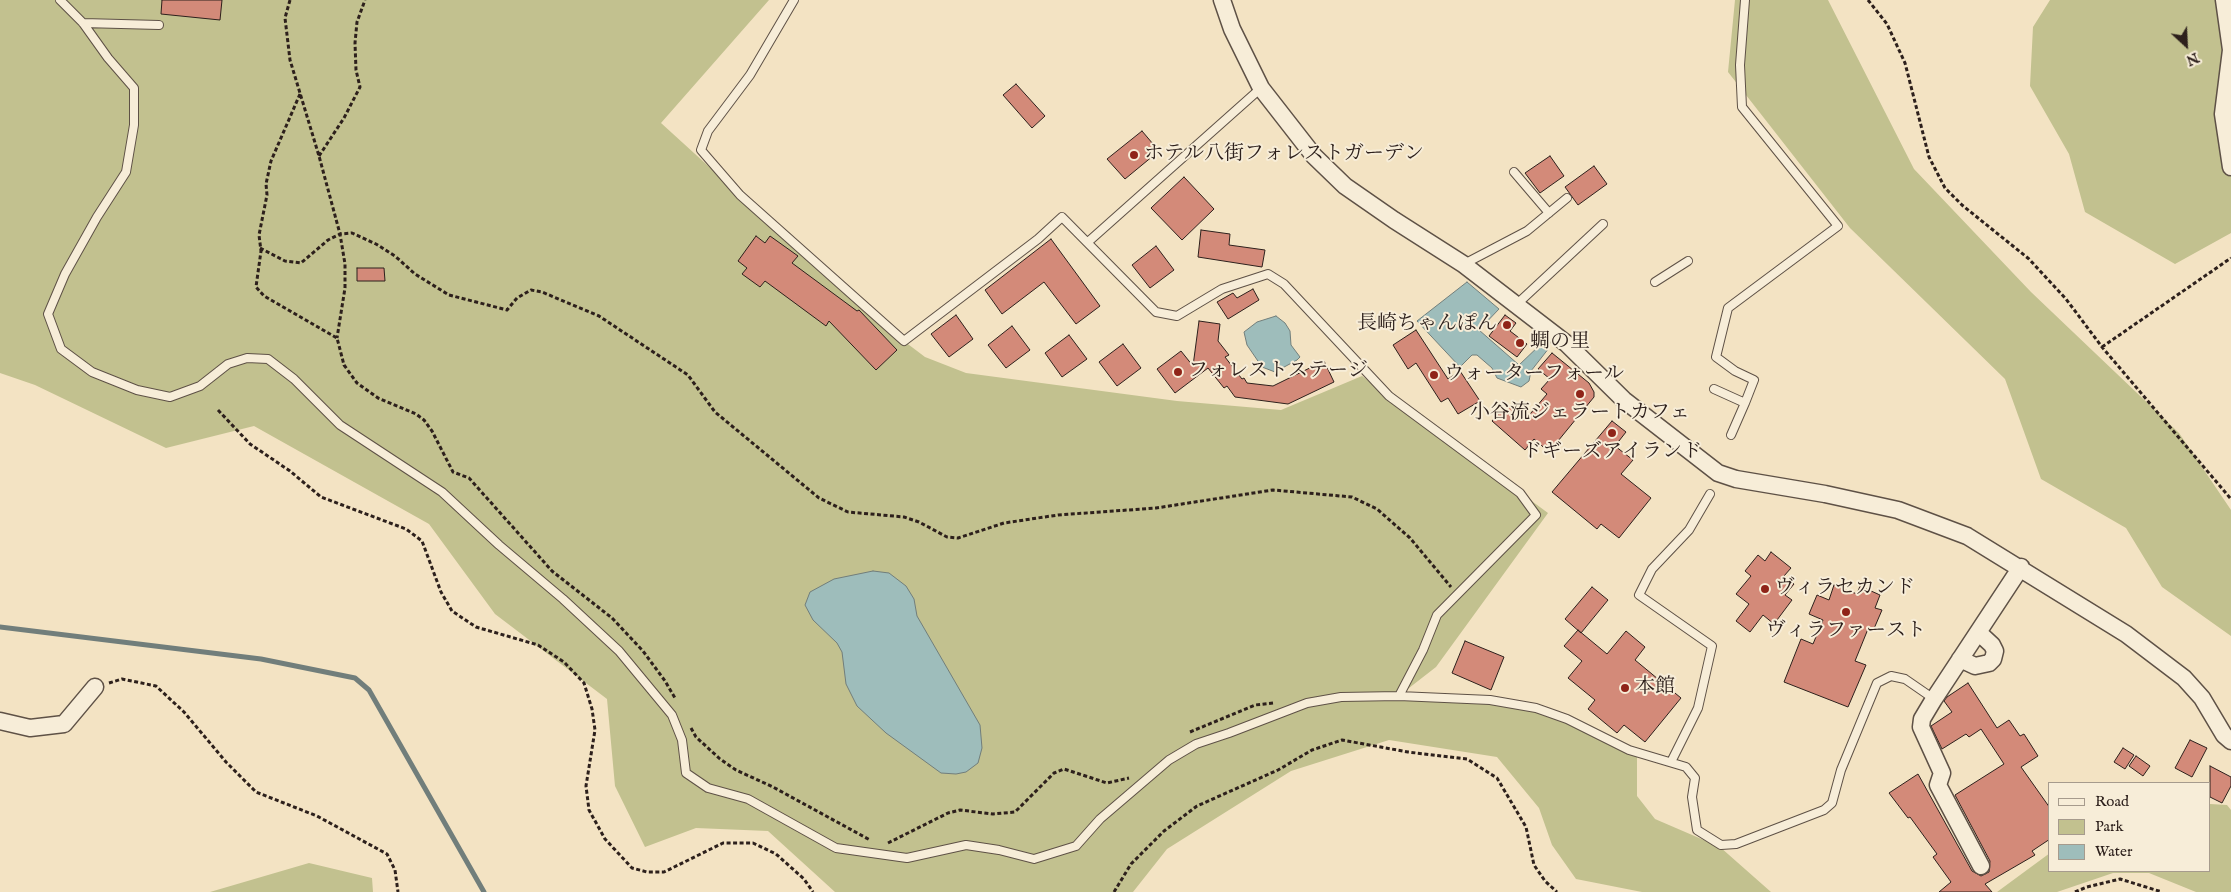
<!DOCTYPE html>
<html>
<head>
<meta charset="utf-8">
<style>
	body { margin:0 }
	#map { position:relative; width:2231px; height:892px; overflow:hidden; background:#f3e3c3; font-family:"IM FELL English",serif }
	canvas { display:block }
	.legend { position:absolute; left:2048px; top:782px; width:162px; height:90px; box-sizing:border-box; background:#f7edd8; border:1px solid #a69b8d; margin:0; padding:6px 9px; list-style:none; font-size:15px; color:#2d201c }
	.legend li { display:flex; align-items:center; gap:10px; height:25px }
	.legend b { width:25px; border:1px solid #a69b8d }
	.north { position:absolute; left:2161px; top:20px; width:50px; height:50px; -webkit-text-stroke:4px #f7edd8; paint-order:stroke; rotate:155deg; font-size:14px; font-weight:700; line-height:20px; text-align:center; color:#2d201c }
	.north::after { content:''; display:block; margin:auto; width:18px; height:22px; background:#2d201c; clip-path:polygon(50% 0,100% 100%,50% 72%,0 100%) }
</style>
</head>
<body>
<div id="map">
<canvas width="2231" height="892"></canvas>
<ul class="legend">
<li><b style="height:6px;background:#f7edd8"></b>Road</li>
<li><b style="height:14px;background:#c2c18f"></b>Park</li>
<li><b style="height:14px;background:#9ebdbb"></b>Water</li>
</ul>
<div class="north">N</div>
</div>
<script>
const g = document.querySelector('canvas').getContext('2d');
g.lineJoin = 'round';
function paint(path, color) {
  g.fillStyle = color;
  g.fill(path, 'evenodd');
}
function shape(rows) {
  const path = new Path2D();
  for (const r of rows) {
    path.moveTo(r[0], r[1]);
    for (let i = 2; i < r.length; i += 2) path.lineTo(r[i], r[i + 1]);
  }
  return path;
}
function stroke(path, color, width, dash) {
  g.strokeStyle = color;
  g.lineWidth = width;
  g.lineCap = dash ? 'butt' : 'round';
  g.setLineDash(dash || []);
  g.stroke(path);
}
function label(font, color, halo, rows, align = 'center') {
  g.font = font + ' "IM FELL English","Noto Serif JP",serif';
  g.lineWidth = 4;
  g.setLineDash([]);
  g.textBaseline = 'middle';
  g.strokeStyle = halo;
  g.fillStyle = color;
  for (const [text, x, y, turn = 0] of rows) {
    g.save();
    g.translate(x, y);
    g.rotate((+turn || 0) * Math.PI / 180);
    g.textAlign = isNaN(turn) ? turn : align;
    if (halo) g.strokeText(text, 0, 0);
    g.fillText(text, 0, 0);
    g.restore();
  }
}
const green = shape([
	[0,0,769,0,661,123,884,326,925,357,966,373,1177,401,1281,410,1362,376,1548,513,1436,667,1400,695,1476,698,1548,709,1637,754,1637,796,1655,819,1720,847,1771,892,1642,892,1576,879,1552,845,1539,808,1497,757,1389,740,1291,771,1167,849,1133,892,835,892,768,831,696,828,645,847,615,786,607,699,495,614,429,524,254,426,166,448,35,385,0,373],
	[1735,0,1828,0,1914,169,2031,292,2179,433,2231,510,2231,636,2162,587,2126,528,2041,479,2005,379,1850,228,1728,72],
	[2050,0,2231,0,2231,233,2175,264,2085,212,2069,154,2030,86,2033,27],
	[2210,804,2227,805,2231,810,2231,892,2196,892,2149,873,2113,873,2057,892,1997,892,2050,853,2050,871,2210,871],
	[309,863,372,878,373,892,210,892]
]);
const water = shape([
	[1467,282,1499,309,1479,330,1519,365,1542,343,1549,348,1531,371,1529,381,1521,387,1497,378,1492,368,1477,355,1472,355,1460,367,1417,321,1467,282],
	[1276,316,1285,323,1290,331,1291,345,1300,357,1297,360,1275,372,1262,367,1247,345,1244,332,1257,322,1276,316],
	[873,571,889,573,906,586,914,599,917,616,980,725,982,748,978,763,966,772,956,774,941,773,886,733,857,706,846,684,842,652,837,643,813,620,805,605,810,592,834,579,873,571]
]);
const stream = shape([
	[0,627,261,659,355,678,369,690,484,892]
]);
const building = shape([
	[162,0,222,0,220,20,161,14,162,0],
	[1016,84,1045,116,1032,128,1003,95,1016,84],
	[1142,131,1159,151,1125,179,1107,159,1142,131],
	[1550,156,1564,176,1540,193,1525,173,1550,156],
	[1594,166,1607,184,1578,205,1565,187,1594,166],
	[1184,177,1214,209,1182,240,1151,208,1184,177],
	[1201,230,1230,234,1229,245,1265,250,1262,267,1198,257,1201,230],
	[756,236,765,243,770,236,798,256,792,263,857,311,859,310,897,350,876,370,829,321,826,326,765,281,760,287,742,274,747,268,738,261,756,236],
	[1051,239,1100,306,1076,324,1044,282,1002,314,985,290,1051,239],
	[1156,246,1174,270,1150,288,1132,265,1156,246],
	[357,268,384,268,385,281,357,281,357,268],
	[1253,289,1259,300,1228,319,1217,302,1233,293,1237,298,1253,289],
	[956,315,973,339,949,357,931,334,956,315],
	[1505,315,1516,323,1510,331,1527,344,1517,357,1489,336,1505,315],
	[1199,321,1220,324,1218,341,1229,355,1225,357,1242,379,1244,378,1247,383,1273,386,1324,361,1334,382,1288,404,1235,397,1227,386,1224,388,1208,368,1175,393,1157,369,1181,351,1193,366,1199,321],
	[1012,326,1030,350,1006,368,988,345,1012,326],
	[1416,330,1448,379,1460,371,1480,401,1458,414,1448,398,1441,402,1416,363,1408,369,1393,345,1416,330],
	[1069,335,1087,359,1062,377,1045,353,1069,335],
	[1123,344,1141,368,1117,386,1099,362,1123,344],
	[1552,353,1589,383,1594,392,1594,397,1549,452,1534,439,1525,450,1492,421,1507,404,1525,420,1547,394,1541,389,1550,379,1538,369,1552,353],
	[1612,421,1626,432,1615,446,1633,460,1621,474,1651,498,1619,538,1601,524,1597,529,1552,492,1612,421],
	[1771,552,1791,568,1784,576,1794,584,1785,595,1792,600,1774,624,1763,615,1750,632,1736,621,1749,604,1736,594,1751,576,1745,571,1758,555,1765,561,1771,552],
	[1834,585,1857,594,1860,586,1880,595,1875,608,1882,610,1873,631,1868,629,1855,661,1866,665,1848,707,1784,682,1801,639,1813,644,1823,620,1809,614,1817,595,1829,600,1834,585],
	[1592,587,1608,600,1581,633,1565,619,1592,587],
	[1578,630,1607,654,1626,631,1645,647,1635,660,1681,698,1645,742,1624,725,1617,733,1588,709,1595,700,1568,678,1582,661,1564,646,1578,630],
	[1465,641,1504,657,1491,690,1452,673,1465,641],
	[1968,683,1997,728,2009,720,2020,736,2024,734,2038,756,2021,767,2050,808,2050,839,2032,851,2035,855,1985,884,1992,892,1939,892,1951,882,1933,857,1937,854,1910,817,1908,818,1889,793,1918,774,1972,871,1981,876,1989,872,1990,861,1955,795,2004,764,1981,729,1969,737,1966,734,1942,749,1931,726,1952,712,1944,701,1947,697,1968,683],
	[2190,740,2207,748,2192,777,2175,768,2190,740],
	[2123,748,2134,755,2125,769,2114,762,2123,748],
	[2136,756,2150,766,2143,776,2129,766,2136,756],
	[2210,766,2231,777,2231,786,2222,803,2210,797,2210,766]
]);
const path = shape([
	[290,0,285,18,290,60,319,156,340,234,345,264,345,288,337,338],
	[1868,0,1887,24,1905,63,1929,157,1945,188,1962,205,2029,259,2066,299,2102,347,2231,499],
	[300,94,271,161,266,184,267,195,259,235,261,251,256,287,264,296,337,338,344,365,357,383,378,398,416,414,424,420,432,431,453,472,469,478,552,571,612,618,643,651,665,681,675,698],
	[319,156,344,118,360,87,356,70,355,43,357,22,365,0],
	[260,248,285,261,301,263,328,240,340,234,352,233,376,244,395,256,415,274,449,295,507,310,517,298,531,290,542,292,599,316,688,375,715,412,819,498,848,512,904,517,919,522,947,537,958,538,1004,523,1058,515,1156,508,1273,490,1352,497,1377,509,1410,538,1451,587],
	[2102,347,2231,258],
	[218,410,250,444,290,471,321,497,406,529,422,541,441,592,452,611,476,627,538,645,564,662,584,683,592,709,595,730,586,786,589,810,605,839,632,868,647,872,664,872,723,843,753,843,776,854,804,879,813,892],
	[109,683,122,679,156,686,184,712,226,762,256,792,317,816,387,854,395,870,398,892],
	[691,728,696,737,720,759,736,770,773,787,870,840],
	[1190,732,1255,705,1273,703],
	[888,843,948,813,960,810,993,814,1015,812,1054,773,1064,769,1107,783,1129,778],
	[1114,892,1131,864,1164,831,1197,806,1278,770,1312,750,1342,740,1408,752,1467,759,1497,778,1526,827,1534,865,1545,881,1557,892],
	[2075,892,2087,887,2120,879,2162,892]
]);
const service = shape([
	[60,0,83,23,108,58,134,88,134,125,126,172,97,217,65,274,48,314,61,349,92,372,137,390,170,397,200,386,228,364,247,358,268,359,294,379,340,425,442,492,499,545,563,599,619,651,672,715,682,740,686,773,708,788,748,799,836,848,907,858,966,845,999,850,1034,859,1076,846,1100,819,1169,760,1196,744,1229,733,1307,703,1341,697,1399,696,1490,700,1536,708,1567,719,1629,750,1686,767,1695,778,1692,797,1697,830,1721,845,1736,844,1824,810,1832,803,1841,770,1877,683,1891,676,1905,679,1934,699],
	[794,0,750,75,708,131,701,150,740,195,904,341,1038,239,1062,217,1156,312,1177,316,1222,289,1268,274,1284,284,1389,396,1520,493,1536,515,1437,615,1423,650,1399,696],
	[1745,0,1740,65,1742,107,1838,226,1728,308,1716,357,1735,371,1754,380,1745,403],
	[83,23,159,25],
	[1514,172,1549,213],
	[1088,242,1261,88],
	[1464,264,1527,231,1567,198],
	[1655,282,1688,261],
	[1516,305,1603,224],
	[1714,389,1745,403,1731,435],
	[1671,762,1698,708,1712,646,1639,595,1652,569,1689,530,1710,494]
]);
const minor = shape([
	[1222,0,1232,29,1261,88,1314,156,1345,186,1394,220,1463,264,1567,344,1624,400,1718,473,1736,479,1825,494,1898,510,1967,536,2126,634,2184,678,2202,698,2224,735,2231,741],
	[2224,0,2231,50,2223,114,2231,167],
	[1960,659,1975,666,1989,663,1993,659,1995,651,1992,645,1978,632],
	[0,721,30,728,64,724,95,687],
	[1981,866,1938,785,1942,773,1921,727,1922,719,1934,699,2021,567]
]);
const markers = [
	[1134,155,5,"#8f2418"],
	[1507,325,5,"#8f2418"],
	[1520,343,5,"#8f2418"],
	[1178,372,5,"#8f2418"],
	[1434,375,5,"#8f2418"],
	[1580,394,5,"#8f2418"],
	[1612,433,5,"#8f2418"],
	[1765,589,5,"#8f2418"],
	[1846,612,5,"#8f2418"],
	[1625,688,5,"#8f2418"]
];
const poiNames = [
	["ホテル八街フォレストガーデン",1144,155],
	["長崎ちゃんぽん",1497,325,"right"],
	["蜩の里",1530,343],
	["フォレストステージ",1188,372],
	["ウォーターフォール",1444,375],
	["小谷流ジェラートカフェ",1580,414,"center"],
	["ドギーズアイランド",1612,453,"center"],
	["ヴィラセカンド",1775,589],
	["ヴィラファースト",1846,632,"center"],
	["本館",1635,688]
];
paint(green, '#c2c18f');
paint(water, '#9ebdbb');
stroke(water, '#717e7b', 1);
stroke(stream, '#717e7b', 5);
paint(building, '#d38a79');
stroke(building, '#2d201c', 1);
stroke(service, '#5e5146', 10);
stroke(minor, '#5e5146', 19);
stroke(path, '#2d201c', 3, [4, 2.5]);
stroke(service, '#f7edd8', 8);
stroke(minor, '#f7edd8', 16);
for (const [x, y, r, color] of markers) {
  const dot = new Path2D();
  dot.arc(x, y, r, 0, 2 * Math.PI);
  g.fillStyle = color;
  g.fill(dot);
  stroke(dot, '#f7edd8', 2);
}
label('20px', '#2d201c', '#f7edd8', poiNames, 'left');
</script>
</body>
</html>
